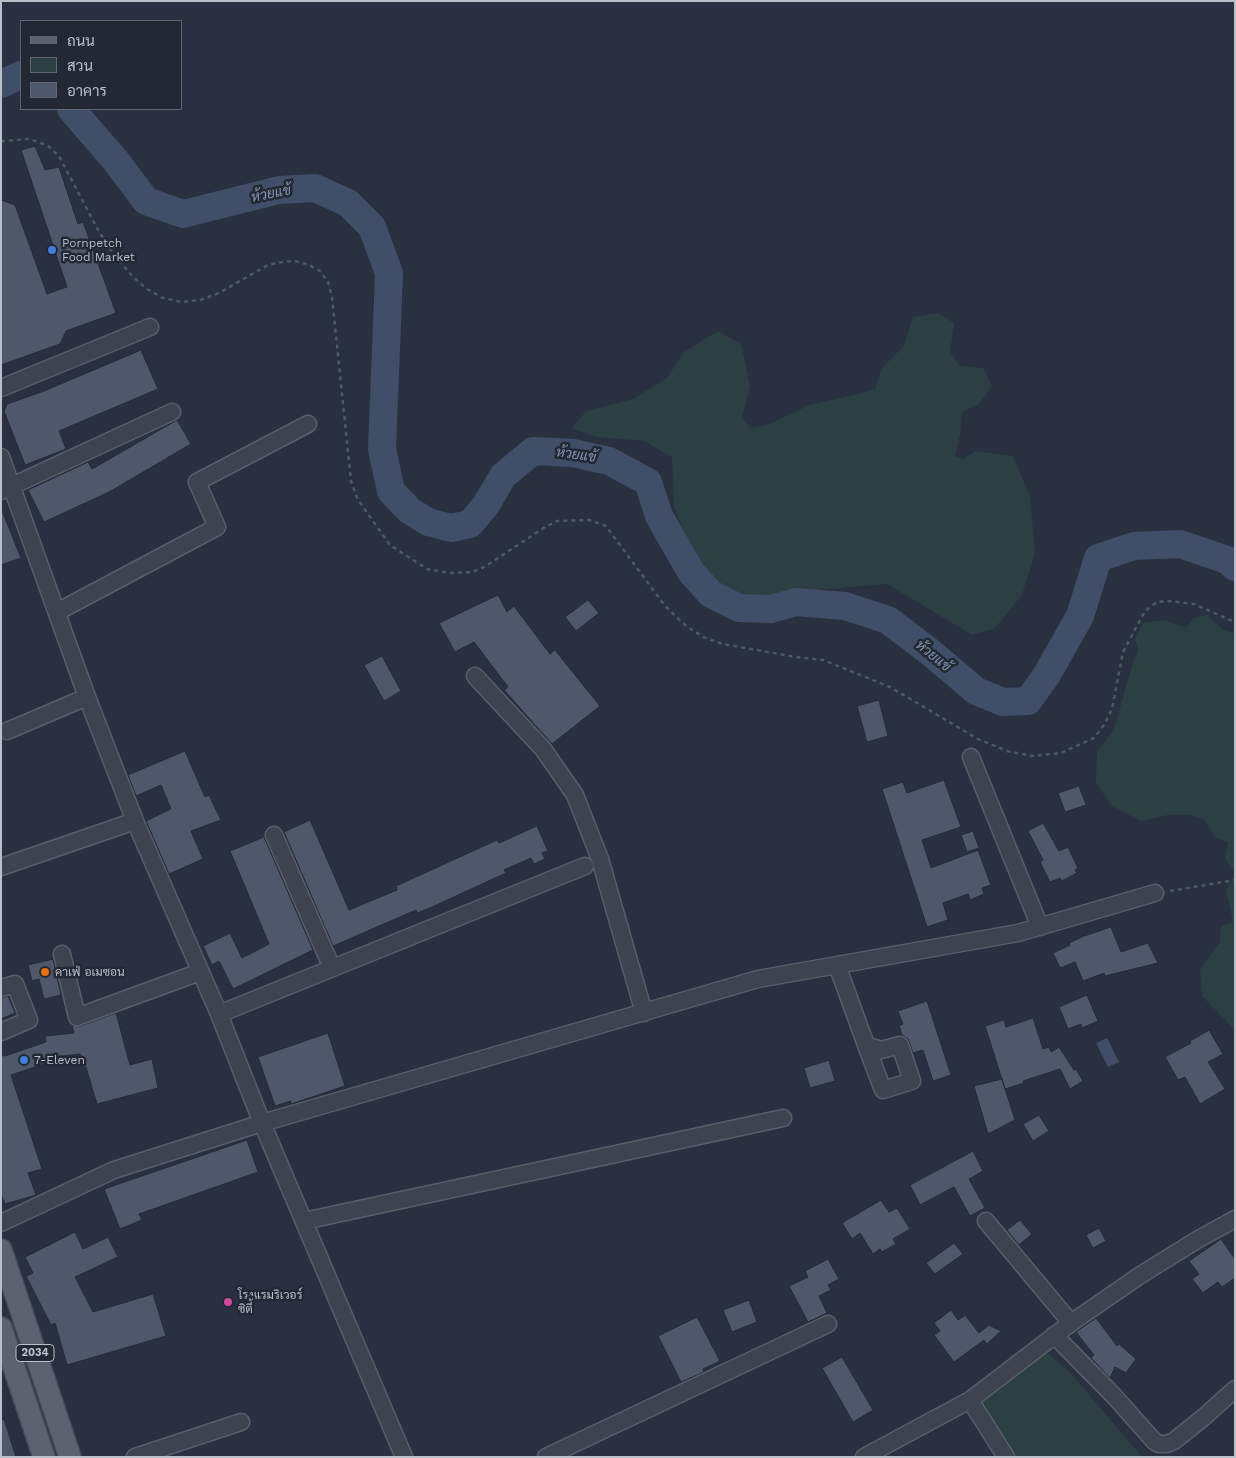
<!DOCTYPE html>
<html>
<head>
<meta charset="utf-8">
<style>
	body { margin:0 }
	#map { position:relative; width:1236px; height:1458px; overflow:hidden; background:#293140; font-family:"Work Sans",Sarabun,sans-serif }
	canvas { display:block }
	.frame { position:absolute; inset:0; border:2px solid #babfca; pointer-events:none }
	.legend { position:absolute; left:20px; top:20px; width:162px; height:90px; box-sizing:border-box; background:#222935; border:1px solid #5f6571; margin:0; padding:6px 9px; list-style:none; font-size:15px; color:#babfca }
	.legend li { display:flex; align-items:center; gap:10px; height:25px }
	.legend b { width:25px; border:1px solid #5f6571 }
</style>
</head>
<body>
<div id="map">
<canvas width="1236" height="1458"></canvas>
<div class="frame"></div>
<ul class="legend">
<li><b style="height:6px;background:#5b6370"></b>ถนน</li>
<li><b style="height:14px;background:#2c3f42"></b>สวน</li>
<li><b style="height:14px;background:#4f5869"></b>อาคาร</li>
</ul>
</div>
<script>
const g = document.querySelector('canvas').getContext('2d');
g.lineJoin = 'round';
function paint(path, color) {
  g.fillStyle = color;
  g.fill(path, 'evenodd');
}
function shape(rows) {
  const path = new Path2D();
  for (const r of rows) {
    path.moveTo(r[0], r[1]);
    for (let i = 2; i < r.length; i += 2) path.lineTo(r[i], r[i + 1]);
  }
  return path;
}
function stroke(path, color, width, dash) {
  g.strokeStyle = color;
  g.lineWidth = width;
  g.lineCap = dash ? 'butt' : 'round';
  g.setLineDash(dash || []);
  g.stroke(path);
}
function label(font, color, halo, rows, align = 'center') {
  g.font = font + ' "Work Sans",Sarabun,sans-serif';
  g.lineWidth = 5;
  g.setLineDash([]);
  g.textBaseline = 'middle';
  g.strokeStyle = halo;
  g.fillStyle = color;
  for (const [text, x, y, turn = 0] of rows) {
    g.save();
    g.translate(x, y);
    g.rotate((+turn || 0) * Math.PI / 180);
    g.textAlign = isNaN(turn) ? turn : align;
    if (halo) g.strokeText(text, 0, 0);
    g.fillText(text, 0, 0);
    g.restore();
  }
}
const green = shape([
	[938,313,954,323,950,352,960,366,983,368,992,386,979,404,962,412,960,435,955,456,964,459,975,451,1013,456,1030,497,1035,553,1022,595,995,628,972,635,887,584,803,591,775,598,747,599,719,587,690,548,674,506,672,457,644,441,596,437,572,428,586,411,633,399,667,378,684,352,718,331,741,344,750,385,742,417,750,428,770,424,809,405,854,395,875,389,881,369,904,346,913,317],
	[1207,615,1223,630,1235,633,1235,873,1225,859,1228,842,1216,838,1204,820,1190,815,1168,815,1141,821,1112,806,1096,783,1097,751,1112,733,1117,719,1133,662,1138,651,1135,638,1143,623,1165,620,1186,628,1194,618],
	[1235,875,1235,1030,1202,996,1200,970,1220,942,1221,926,1233,922,1226,890],
	[1045,1351,1070,1372,1142,1457,1013,1457,982,1404,982,1401]
]);
const water = shape([
	[1107,1038,1119,1062,1108,1067,1096,1043]
]);
const river = shape([
	[1,84,21,75],
	[71,109,116,161,146,201,183,214,279,190,315,188,348,203,372,227,389,273,382,449,391,491,409,510,428,522,451,528,470,524,486,505,503,476,533,451,573,453,609,461,648,482,659,516,691,572,711,594,739,608,771,609,796,602,845,606,888,620,930,652,976,691,1003,702,1028,701,1046,676,1080,616,1098,558,1134,546,1180,544,1227,560,1235,567]
]);
const building = shape([
	[35,146,45,170,59,167,78,224,83,222,116,313,66,331,60,344,1,365,1,200,15,205,47,294,67,287,21,150,35,146],
	[141,350,158,389,59,431,66,449,25,465,4,411,7,404,44,391,141,350],
	[177,420,191,444,109,492,44,522,28,490,88,462,92,469,177,420],
	[1,508,21,558,1,565,1,508],
	[498,595,507,612,514,606,550,654,555,650,600,706,552,744,504,690,508,687,474,642,455,652,439,623,498,595],
	[588,600,599,613,576,631,565,617,588,600],
	[382,656,401,691,384,701,364,665,382,656],
	[879,700,888,736,867,742,857,706,879,700],
	[185,751,205,797,209,795,221,820,191,831,203,859,169,874,146,821,171,809,161,785,136,796,128,775,185,751],
	[944,780,961,827,922,840,931,868,978,850,991,885,982,888,984,894,970,900,968,894,943,903,948,920,927,927,882,789,903,782,907,793,944,780],
	[1079,786,1086,805,1065,812,1058,793,1079,786],
	[310,820,349,910,397,890,396,886,497,840,499,843,537,826,548,851,542,853,545,859,534,864,531,858,504,870,506,873,430,908,417,913,416,910,333,946,284,832,310,820],
	[1043,823,1059,851,1068,847,1078,868,1075,870,1077,873,1062,881,1060,878,1050,882,1040,862,1043,860,1028,831,1043,823],
	[973,831,979,848,967,852,961,835,973,831],
	[264,837,313,950,233,989,219,961,212,965,203,946,230,933,242,958,269,944,230,851,264,837],
	[1111,927,1121,952,1148,943,1158,963,1105,976,1104,973,1083,981,1075,962,1060,968,1053,953,1070,945,1069,943,1084,936,1111,927],
	[53,959,61,995,44,999,39,979,32,981,28,965,53,959],
	[1087,995,1098,1021,1082,1028,1081,1024,1068,1029,1059,1007,1087,995],
	[8,996,15,1013,1,1019,1,998,8,996],
	[927,1001,951,1075,933,1081,923,1050,913,1053,908,1039,902,1035,899,1026,903,1024,898,1011,927,1001],
	[116,1013,130,1065,152,1059,158,1088,97,1104,86,1067,83,1068,80,1054,46,1058,47,1063,11,1075,42,1169,28,1173,36,1195,5,1204,1,1194,1,1055,5,1056,46,1042,45,1036,74,1033,72,1025,80,1026,116,1013],
	[1033,1018,1043,1049,1049,1047,1051,1052,1059,1047,1074,1070,1076,1069,1083,1081,1070,1089,1060,1069,1023,1081,1024,1083,1005,1089,985,1026,1004,1020,1006,1027,1033,1018],
	[1209,1030,1223,1054,1208,1062,1225,1089,1200,1104,1185,1077,1178,1080,1165,1057,1191,1043,1190,1041,1209,1030],
	[328,1033,345,1086,291,1104,291,1101,275,1106,258,1057,328,1033],
	[829,1060,835,1081,810,1088,804,1068,829,1060],
	[1002,1079,1015,1120,988,1134,974,1086,1002,1079],
	[1039,1115,1049,1131,1033,1141,1023,1124,1039,1115],
	[247,1140,258,1172,139,1214,142,1220,120,1229,104,1189,247,1140],
	[973,1151,983,1171,969,1179,985,1208,970,1216,954,1187,920,1205,910,1185,973,1151],
	[881,1200,889,1212,897,1208,910,1229,893,1239,896,1244,882,1252,880,1249,873,1254,860,1233,852,1239,842,1223,881,1200],
	[1020,1220,1032,1234,1019,1245,1007,1230,1020,1220],
	[1099,1228,1106,1241,1093,1248,1086,1235,1099,1228],
	[75,1232,83,1249,108,1237,118,1257,75,1277,93,1312,153,1294,166,1336,67,1365,55,1323,51,1325,26,1276,33,1273,25,1257,75,1232],
	[1221,1239,1235,1259,1235,1278,1222,1287,1218,1282,1203,1293,1192,1279,1199,1274,1189,1261,1221,1239],
	[954,1243,963,1254,935,1274,926,1263,954,1243],
	[828,1259,839,1279,828,1285,831,1290,819,1296,827,1313,808,1322,789,1286,808,1277,805,1271,828,1259],
	[749,1300,757,1322,732,1332,723,1310,749,1300],
	[951,1310,958,1320,965,1315,979,1333,989,1325,1001,1331,987,1344,984,1340,954,1362,934,1335,940,1331,934,1323,951,1310],
	[697,1317,720,1361,703,1369,704,1372,681,1382,658,1336,697,1317],
	[1096,1318,1117,1346,1119,1344,1136,1359,1126,1373,1115,1367,1110,1378,1091,1358,1094,1355,1076,1332,1096,1318],
	[842,1357,873,1410,853,1422,822,1368,842,1357],
	[4,1419,16,1457,1,1457,1,1420,4,1419]
]);
const path = shape([
	[1,141,30,139,48,146,59,156,98,230,114,255,133,277,147,289,163,298,182,302,200,300,219,293,268,265,282,262,295,261,309,265,320,271,328,282,332,297,351,481,358,500,390,545,427,569,450,573,473,572,486,566,545,527,557,521,589,520,606,526,665,606,685,625,703,637,723,644,796,657,823,660,890,687,978,739,1007,751,1032,756,1061,753,1094,738,1104,725,1112,709,1123,652,1145,611,1157,602,1170,601,1194,604,1235,622],
	[1170,891,1235,880]
]);
const minor = shape([
	[1,388,150,327],
	[1,457,87,697,135,821,219,1014,262,1123,404,1457],
	[1,491,172,412],
	[57,612,217,527,197,482,308,424],
	[475,676,543,749,575,795,600,859,644,1013],
	[7,731,87,697],
	[971,757,1040,927],
	[274,835,332,968],
	[1,867,135,821],
	[62,954,77,1017,200,972],
	[837,965,866,1045,883,1090,912,1081,900,1045,881,1050,866,1045],
	[1,988,15,984,29,1020,1,1032],
	[219,1014,585,866],
	[304,1221,783,1118],
	[986,1221,1071,1323],
	[1,1223,114,1170,262,1123,758,979,1018,933,1155,893],
	[1054,1335,1114,1396,1154,1441,1159,1444,1167,1444,1174,1441,1204,1417,1235,1389],
	[970,1400,1006,1457],
	[135,1457,241,1422],
	[546,1457,828,1324],
	[864,1457,970,1400,1071,1323,1139,1276,1197,1240,1235,1219]
]);
const major = shape([
	[1,1250,70,1457],
	[1,1328,44,1457]
]);
const markers = [
	[52,250,5,"#3f7fe0"],
	[45,972,5,"#e8710a"],
	[24,1060,5,"#3f7fe0"],
	[228,1302,5,"#d1479c"]
];
const shields = [
	[35,1353,38]
];
const shieldNames = [
	["2034",35,1353]
];
const poiNames = [
	["Pornpetch",62,243],
	["Food Market",62,257],
	["คาเฟ่ อเมซอน",55,972],
	["7-Eleven",34,1060],
	["โรงแรมริเวอร์",238,1295],
	["ซิตี้",238,1309]
];
const waterNames = [
	["ห้วยแข้",271,194,-11],
	["ห้วยแข้",576,455,8],
	["ห้วยแข้",933,656,39]
];
paint(green, '#2c3f42');
paint(water, '#404e68');
stroke(river, '#404e68', 28);
paint(building, '#4f5869');
stroke(building, '#242b37', 1);
stroke(minor, '#585f6a', 19);
stroke(major, '#474d59', 24);
stroke(path, '#4b5c60', 2.5, [4, 4]);
stroke(minor, '#3d4450', 16);
stroke(major, '#5b6370', 21);
for (const [x, y, r, color] of markers) {
  const dot = new Path2D();
  dot.arc(x, y, r, 0, 2 * Math.PI);
  g.fillStyle = color;
  g.fill(dot);
  stroke(dot, '#222935', 2);
}
for (const [x, y, w] of shields) {
  const box = new Path2D();
  box.roundRect(x - w / 2, y - 8.5, w, 17, 4);
  g.fillStyle = '#222935';
  g.fill(box);
  stroke(box, '#babfca', 1);
}
label('bold 11px', '#babfca', null, shieldNames);
label('12px', '#babfca', '#222935', poiNames, 'left');
label('italic 14px', '#8494af', '#222935', waterNames);
</script>
</body>
</html>
